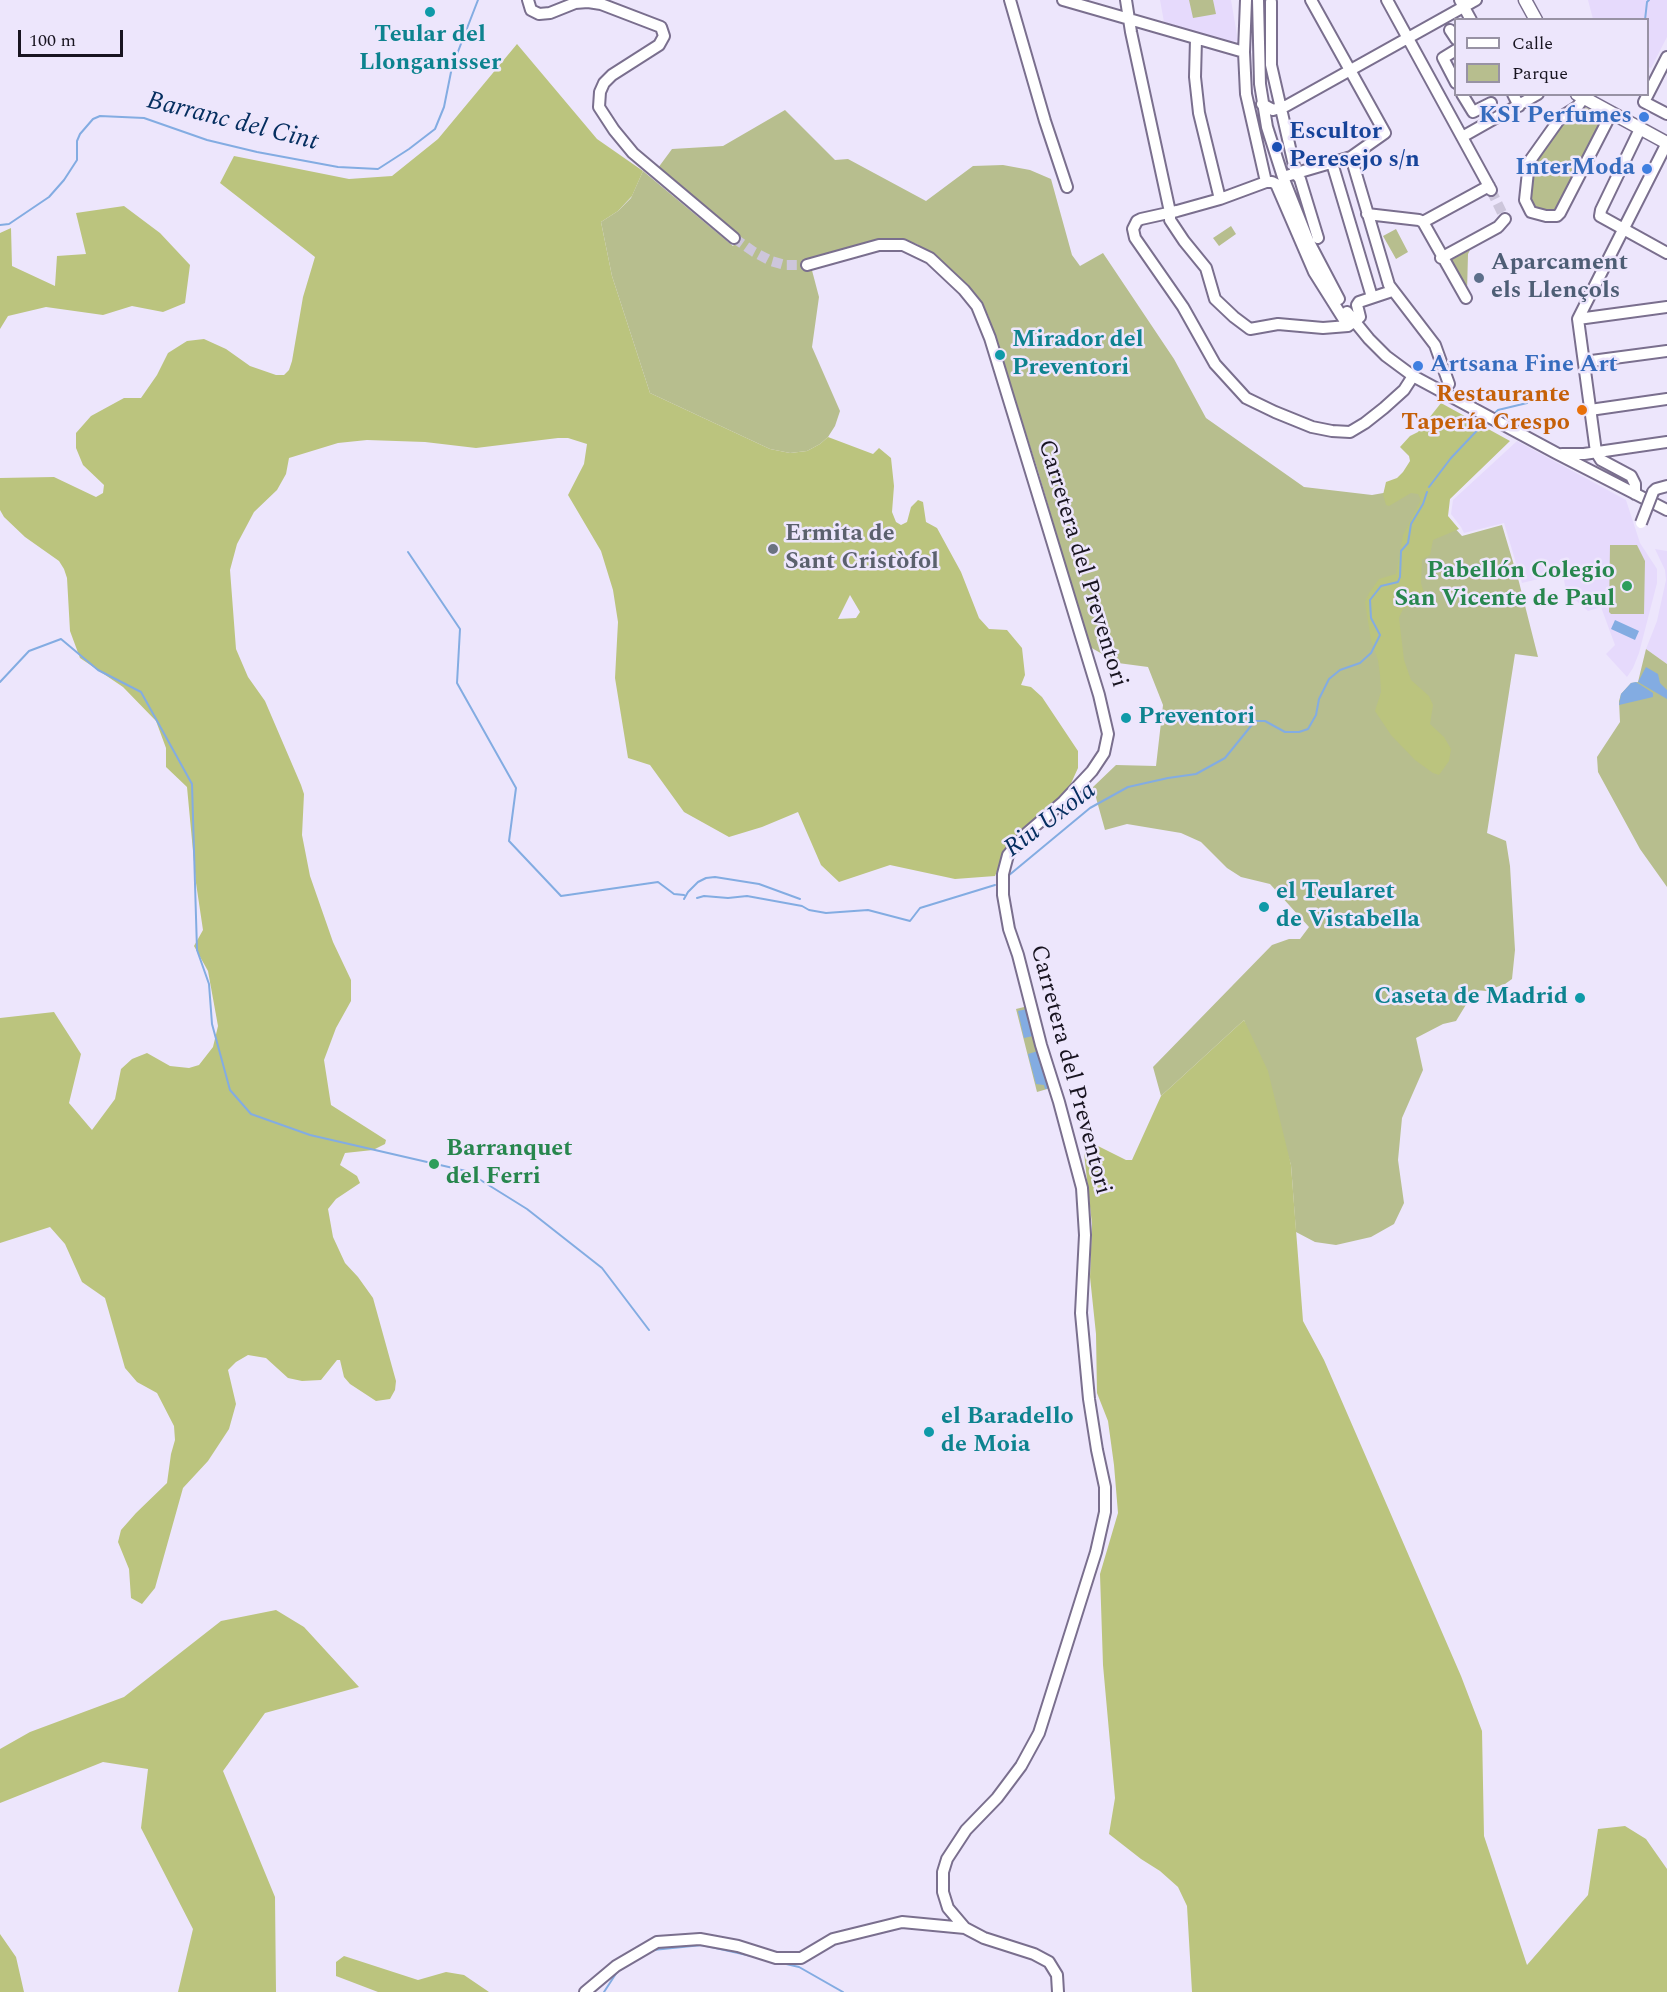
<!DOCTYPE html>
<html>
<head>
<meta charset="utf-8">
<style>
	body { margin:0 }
	#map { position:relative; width:1667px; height:1992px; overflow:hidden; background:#ede6fc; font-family:Spectral,serif }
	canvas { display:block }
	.legend { position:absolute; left:1454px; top:18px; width:195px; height:78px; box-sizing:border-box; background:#ede6fc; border:2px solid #9892a4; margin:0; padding:8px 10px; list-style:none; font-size:18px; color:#181420 }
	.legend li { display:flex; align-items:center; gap:12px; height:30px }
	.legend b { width:30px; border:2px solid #9892a4 }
	.scale { position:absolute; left:18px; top:30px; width:105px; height:27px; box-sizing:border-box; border:3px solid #181420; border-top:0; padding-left:8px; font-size:18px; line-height:21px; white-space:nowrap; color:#181420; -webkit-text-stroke:4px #ede6fc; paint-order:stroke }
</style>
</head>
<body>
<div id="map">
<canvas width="1667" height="1992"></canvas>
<ul class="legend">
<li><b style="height:8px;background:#fff"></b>Calle</li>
<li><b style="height:16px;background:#b7be8e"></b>Parque</li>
</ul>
<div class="scale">100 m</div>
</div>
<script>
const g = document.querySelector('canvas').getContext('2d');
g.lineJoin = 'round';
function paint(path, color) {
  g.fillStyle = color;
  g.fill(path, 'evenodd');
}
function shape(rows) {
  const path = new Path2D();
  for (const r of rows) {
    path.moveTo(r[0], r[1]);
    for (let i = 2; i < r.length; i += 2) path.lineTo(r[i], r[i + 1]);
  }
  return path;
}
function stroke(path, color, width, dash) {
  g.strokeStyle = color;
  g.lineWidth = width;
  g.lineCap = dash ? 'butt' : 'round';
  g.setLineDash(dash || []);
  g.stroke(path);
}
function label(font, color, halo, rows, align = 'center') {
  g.font = font + ' Spectral,serif';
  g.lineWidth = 5;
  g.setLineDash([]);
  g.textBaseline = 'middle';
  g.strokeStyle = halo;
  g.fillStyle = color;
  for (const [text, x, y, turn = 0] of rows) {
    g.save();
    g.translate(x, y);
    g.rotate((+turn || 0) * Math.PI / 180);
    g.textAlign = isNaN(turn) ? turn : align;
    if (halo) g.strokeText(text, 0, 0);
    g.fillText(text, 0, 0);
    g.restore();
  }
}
const built = shape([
	[1160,0,1231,0,1238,41,1231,42,1164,22],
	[1588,0,1667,0,1667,37,1651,68,1648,67,1648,20,1593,19],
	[1517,441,1626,500,1640,543,1657,569,1657,583,1639,653,1633,668,1627,677,1606,654,1615,645,1601,607,1588,611,1566,592,1563,573,1522,583,1504,523,1464,533,1461,527,1451,514,1453,500],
	[1655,549,1667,551,1667,664,1646,649,1657,621,1666,580,1665,570]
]);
const green = shape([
	[1189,0,1213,0,1216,14,1193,18],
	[1585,107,1599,114,1602,120,1556,211,1553,212,1535,209,1528,196,1532,161,1564,118],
	[785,110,835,160,848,159,926,201,973,166,1003,165,1030,170,1051,179,1072,255,1080,266,1103,253,1174,359,1206,418,1304,487,1372,495,1417,487,1462,536,1502,525,1519,582,1538,657,1515,654,1487,833,1506,841,1510,866,1515,950,1512,979,1505,984,1486,991,1475,990,1456,1021,1443,1024,1416,1038,1423,1070,1402,1118,1398,1160,1404,1203,1394,1224,1371,1237,1336,1245,1315,1242,1296,1232,1291,1165,1244,1020,1161,1096,1153,1067,1272,945,1289,939,1300,939,1309,927,1270,884,1241,877,1227,868,1201,842,1181,833,1127,824,1105,830,1093,787,1116,765,1156,766,1163,705,1148,667,1118,663,1090,647,1038,471,988,315,974,292,942,262,917,244,898,239,875,241,809,259,819,297,812,347,840,411,835,426,828,437,820,444,807,451,790,453,770,449,650,393,612,276,601,222,618,211,631,198,643,171,733,246,739,238,658,168,672,149,723,146],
	[1231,226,1236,234,1219,246,1213,238],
	[1396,229,1408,252,1396,259,1383,236],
	[1470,250,1468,254,1467,292,1448,261],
	[1610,545,1637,545,1645,561,1644,614,1611,614,1609,612],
	[1646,649,1667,664,1667,887,1640,849,1598,772,1597,757,1620,722,1619,701,1621,694,1631,683,1638,682],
	[1032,1005,1054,1087,1037,1092,1016,1009]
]);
const forest = shape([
	[517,44,597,139,643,171,632,196,618,211,601,222,612,276,650,393,770,449,790,453,807,451,820,444,828,437,873,454,879,448,891,458,894,486,892,512,896,522,901,525,907,522,911,507,918,500,923,502,926,522,937,528,961,572,979,618,989,629,1007,630,1022,648,1025,675,1021,685,1031,687,1042,697,1078,751,1078,768,1068,790,1028,828,1003,857,995,876,955,879,890,865,839,882,821,865,798,812,762,827,729,837,684,812,650,765,628,758,615,678,618,622,613,590,601,551,568,495,584,464,587,444,568,438,558,438,476,448,425,442,367,440,338,443,289,458,286,474,277,490,254,512,237,544,230,570,236,649,248,677,265,701,301,785,304,794,302,835,310,876,333,942,351,980,351,1001,336,1028,324,1060,331,1105,386,1140,385,1144,373,1150,345,1153,340,1165,357,1176,360,1183,336,1199,328,1209,333,1237,345,1263,358,1277,373,1298,396,1381,395,1390,390,1399,376,1401,350,1384,344,1377,340,1360,337,1360,321,1380,302,1381,288,1378,266,1358,248,1355,236,1362,228,1370,236,1404,229,1429,208,1461,183,1488,155,1588,142,1604,131,1598,129,1569,118,1542,121,1530,136,1513,167,1483,171,1454,175,1440,174,1426,157,1393,137,1382,125,1368,105,1298,82,1282,65,1244,50,1227,0,1243,0,1018,54,1012,81,1054,69,1103,92,1130,115,1099,121,1069,132,1059,147,1053,170,1066,189,1068,199,1065,213,1047,218,1026,208,971,194,946,203,930,196,883,187,787,166,767,166,748,156,721,123,687,80,658,70,631,67,578,64,569,59,561,25,537,4,517,0,510,0,478,54,477,96,497,103,493,104,485,83,465,76,448,76,433,91,416,124,398,141,398,157,375,168,353,187,341,204,339,226,349,250,366,276,375,284,375,289,370,292,361,303,297,315,257,220,183,234,156,349,179,392,176,438,139],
	[850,595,860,612,856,618,838,619],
	[124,206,160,233,190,265,185,303,163,312,132,306,103,315,46,307,8,316,0,329,0,233,11,228,12,266,55,286,57,256,86,254,76,213],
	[1441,403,1510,441,1450,499,1448,516,1459,529,1433,540,1430,555,1422,560,1421,583,1424,593,1418,603,1403,609,1399,618,1404,660,1411,680,1429,696,1433,705,1430,724,1444,737,1451,749,1449,761,1439,775,1433,773,1415,760,1391,735,1375,711,1381,692,1380,675,1378,660,1371,640,1365,602,1369,593,1379,579,1396,574,1403,535,1421,500,1418,494,1411,493,1389,506,1386,505,1383,495,1386,482,1397,478,1403,472,1410,461,1409,456,1400,447,1410,436,1418,432],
	[1244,1020,1268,1071,1291,1165,1303,1321,1324,1360,1461,1676,1482,1731,1484,1836,1527,1965,1588,1895,1598,1829,1625,1826,1646,1839,1667,1869,1667,1992,1192,1992,1187,1906,1178,1887,1160,1871,1141,1859,1109,1834,1115,1798,1103,1665,1100,1574,1118,1513,1114,1465,1108,1421,1097,1393,1096,1334,1090,1277,1092,1224,1084,1153,1098,1146,1126,1160,1132,1160,1161,1096],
	[276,1610,304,1627,359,1687,265,1713,223,1771,275,1897,276,1992,178,1992,193,1929,141,1828,148,1769,103,1762,0,1803,0,1749,30,1732,124,1697,221,1621],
	[0,1934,16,1957,24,1992,0,1992],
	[344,1956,418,1980,446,1972,464,1975,489,1992,378,1992,336,1976,336,1962]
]);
const water = shape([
	[1615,620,1639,631,1635,640,1611,629],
	[1646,667,1658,674,1660,683,1667,690,1667,699,1638,682],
	[1636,682,1653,693,1653,697,1619,705,1621,694,1631,683],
	[1027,1009,1033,1036,1024,1038,1018,1011],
	[1038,1051,1050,1088,1045,1089,1044,1085,1036,1084,1028,1054]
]);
const stream = shape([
	[1645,20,1647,2,1649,0],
	[0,225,9,224,49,197,64,180,77,160,77,141,80,134,93,119,100,116,144,118,207,140,257,152,338,167,378,169,409,149,435,129,444,107,452,67,478,0],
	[1493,415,1498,410,1527,403],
	[1429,487,1451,458,1486,421],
	[408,552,460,629,457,683,516,788,509,841,561,896,658,882,674,894,684,895],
	[0,682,29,651,61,639,98,670,141,692,192,784,197,950,209,984,212,1024,230,1090,251,1114,310,1135,466,1171,527,1209,602,1268,649,1330],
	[1008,876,1090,808,1128,787,1168,778,1196,774,1225,758,1255,721,1265,721,1285,732,1299,732,1308,729,1316,715,1319,699,1329,679,1340,670,1360,663,1371,653,1380,635,1371,618,1370,600,1381,586,1398,582,1400,577,1401,551,1408,543,1411,524,1423,504,1427,492],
	[697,898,704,896,728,898,747,896,802,906,809,910,826,913,868,910,910,921,920,908,995,885],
	[684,899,688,892,698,882,706,878,715,877,759,884,800,899],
	[782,1963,799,1967,843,1992],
	[604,1992,617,1972,653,1950,702,1945,756,1957]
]);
const minorTunnel = shape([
	[1491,190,1505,219],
	[734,238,754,252,771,261,785,265,807,265]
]);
const minor = shape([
	[528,0,531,10,539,14,550,13,575,3,588,2,601,4,661,27,664,36,659,45,612,75,604,83,600,92,599,107,614,130,633,153,734,238],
	[1010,0,1045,121,1067,187],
	[1063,0,1244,52],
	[1126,0,1131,32,1170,212,1170,220,1184,241,1206,268,1215,299,1234,317,1250,329,1278,324,1323,328,1348,326,1360,317,1357,305,1359,302,1392,291],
	[1246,0,1244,52,1246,94,1266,182],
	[1258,0,1260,84,1267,127,1283,177,1308,240,1339,299],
	[1387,0,1491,190],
	[1460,0,1471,20],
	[1271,2,1271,65,1296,174,1300,179,1318,238],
	[1450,30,1456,39],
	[1196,39,1195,77,1199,113,1220,199],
	[1456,50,1443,58,1456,83],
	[1667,57,1644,102,1667,114],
	[1462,94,1473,112,1491,103],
	[1513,94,1519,106],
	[1583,99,1577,107,1561,117,1529,162,1525,200,1531,212,1546,216,1557,216,1560,213,1611,114],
	[1262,104,1273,110,1286,106,1476,0],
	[1640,129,1601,210,1600,216,1667,253],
	[1462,137,1538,94],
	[1351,157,1389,285,1435,345,1449,384],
	[1332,163,1372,297],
	[1283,177,1351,157,1385,133,1311,0],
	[1367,214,1419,220,1423,222,1489,186],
	[1423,222,1466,298],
	[1441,258,1498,227,1505,219],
	[807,265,879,245,903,245,930,258,964,290,977,306,990,338,1046,521,1099,695,1108,734,1104,753,1092,771,1063,802,1027,833,1008,855,1003,874,1003,895,1009,929,1018,955,1041,1045,1059,1102,1082,1188,1085,1235,1081,1313,1089,1399,1097,1450,1105,1487,1105,1512,1096,1552,1039,1733,1021,1766,997,1798,966,1830,947,1859,943,1872,943,1892,948,1908,965,1928,984,1938,1034,1954,1049,1962,1057,1975,1058,1992],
	[1347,312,1369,339,1386,356,1413,376,1556,453,1667,510],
	[1578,319,1667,307],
	[1348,326,1314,272,1276,184,1272,182,1266,182,1220,199,1177,211,1141,219,1137,221,1133,229,1135,238,1183,307,1215,364,1246,398,1275,412,1312,427,1332,431,1350,432,1365,423,1384,408,1404,390,1413,376],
	[1584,362,1667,351],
	[1590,410,1667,399],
	[1562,454,1584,454,1667,442],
	[1653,492,1656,489,1667,486],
	[1635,494,1635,484,1631,476,1601,460,1596,452,1578,319,1667,143],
	[585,1992,616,1966,657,1942,700,1939,738,1946,776,1958,801,1958,833,1939,902,1922,965,1928]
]);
const major = shape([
	[1525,0,1536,20],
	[1577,94,1667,143]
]);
const minorBridge = shape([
	[1641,523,1653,492]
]);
const markers = [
	[430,12,6,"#0f9aa8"],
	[1644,117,6,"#3f7fe0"],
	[1277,147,6,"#1a4fb4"],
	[1647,169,6,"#3f7fe0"],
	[1479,278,6,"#5c6f8a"],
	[1000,355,6,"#0f9aa8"],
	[1418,366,6,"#3f7fe0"],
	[1582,410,6,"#e8710a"],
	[773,549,6,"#6b7280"],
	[1627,586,6,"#2e9e5b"],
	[1126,718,6,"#0f9aa8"],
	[1264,907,6,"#0f9aa8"],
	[1580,998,6,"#0f9aa8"],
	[434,1164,6,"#2e9e5b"],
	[929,1432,6,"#0f9aa8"]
];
const cultureNames = [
	["Teular del",430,36,"center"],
	["Llonganisser",430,64,"center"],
	["Mirador del",1012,341],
	["Preventori",1012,369],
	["Preventori",1138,718],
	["el Teularet",1276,893],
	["de Vistabella",1276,921],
	["Caseta de Madrid",1568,998,"right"],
	["el Baradello",941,1418],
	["de Moia",941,1446]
];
const shopNames = [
	["KSI Perfumes",1632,117],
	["InterModa",1635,169],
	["Artsana Fine Art",1430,366,"left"]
];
const transitNames = [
	["Escultor",1289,133],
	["Peresejo s/n",1289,161]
];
const serviceNames = [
	["Aparcament",1491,264],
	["els Llençols",1491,292]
];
const foodNames = [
	["Restaurante",1570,396],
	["Tapería Crespo",1570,424]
];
const worshipNames = [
	["Ermita de",785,535],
	["Sant Cristòfol",785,563]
];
const streetNames = [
	["Carretera del Preventori",1081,564,73],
	["Carretera del Preventori",1069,1070,75]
];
const leisureNames = [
	["Pabellón Colegio",1615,572],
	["San Vicente de Paul",1615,600],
	["Barranquet",446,1150,"left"],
	["del Ferri",446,1178,"left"]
];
const waterNames = [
	["Barranc del Cint",232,123,14],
	["Riu Uxola",1051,821,-37]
];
paint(built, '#e6dafc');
paint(green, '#b7be8e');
paint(forest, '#bbc47e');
paint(water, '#83ace2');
stroke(stream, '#83ace2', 2);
stroke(minorTunnel, '#cdc6db', 10, [10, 5]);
stroke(minor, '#7a6f8e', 14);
stroke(major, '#7a6f8e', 15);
stroke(minor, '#fff', 10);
stroke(major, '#fff', 12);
stroke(minorBridge, '#7a6f8e', 14, []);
stroke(minorBridge, '#fff', 10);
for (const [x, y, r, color] of markers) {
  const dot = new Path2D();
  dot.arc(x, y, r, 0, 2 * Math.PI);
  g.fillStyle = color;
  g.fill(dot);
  stroke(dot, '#ede6fc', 2);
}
label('bold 24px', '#0d838f', '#ede6fc', cultureNames, 'left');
label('bold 24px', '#366cbe', '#ede6fc', shopNames, 'right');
label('bold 24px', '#164399', '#ede6fc', transitNames, 'left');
label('bold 24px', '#4e5e75', '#ede6fc', serviceNames, 'left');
label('bold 24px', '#c56008', '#ede6fc', foodNames, 'right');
label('bold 24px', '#5b616d', '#ede6fc', worshipNames, 'left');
label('24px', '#181420', '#ede6fc', streetNames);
label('bold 24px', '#27864d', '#ede6fc', leisureNames, 'right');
label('italic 26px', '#062f60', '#ede6fc', waterNames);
</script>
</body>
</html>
